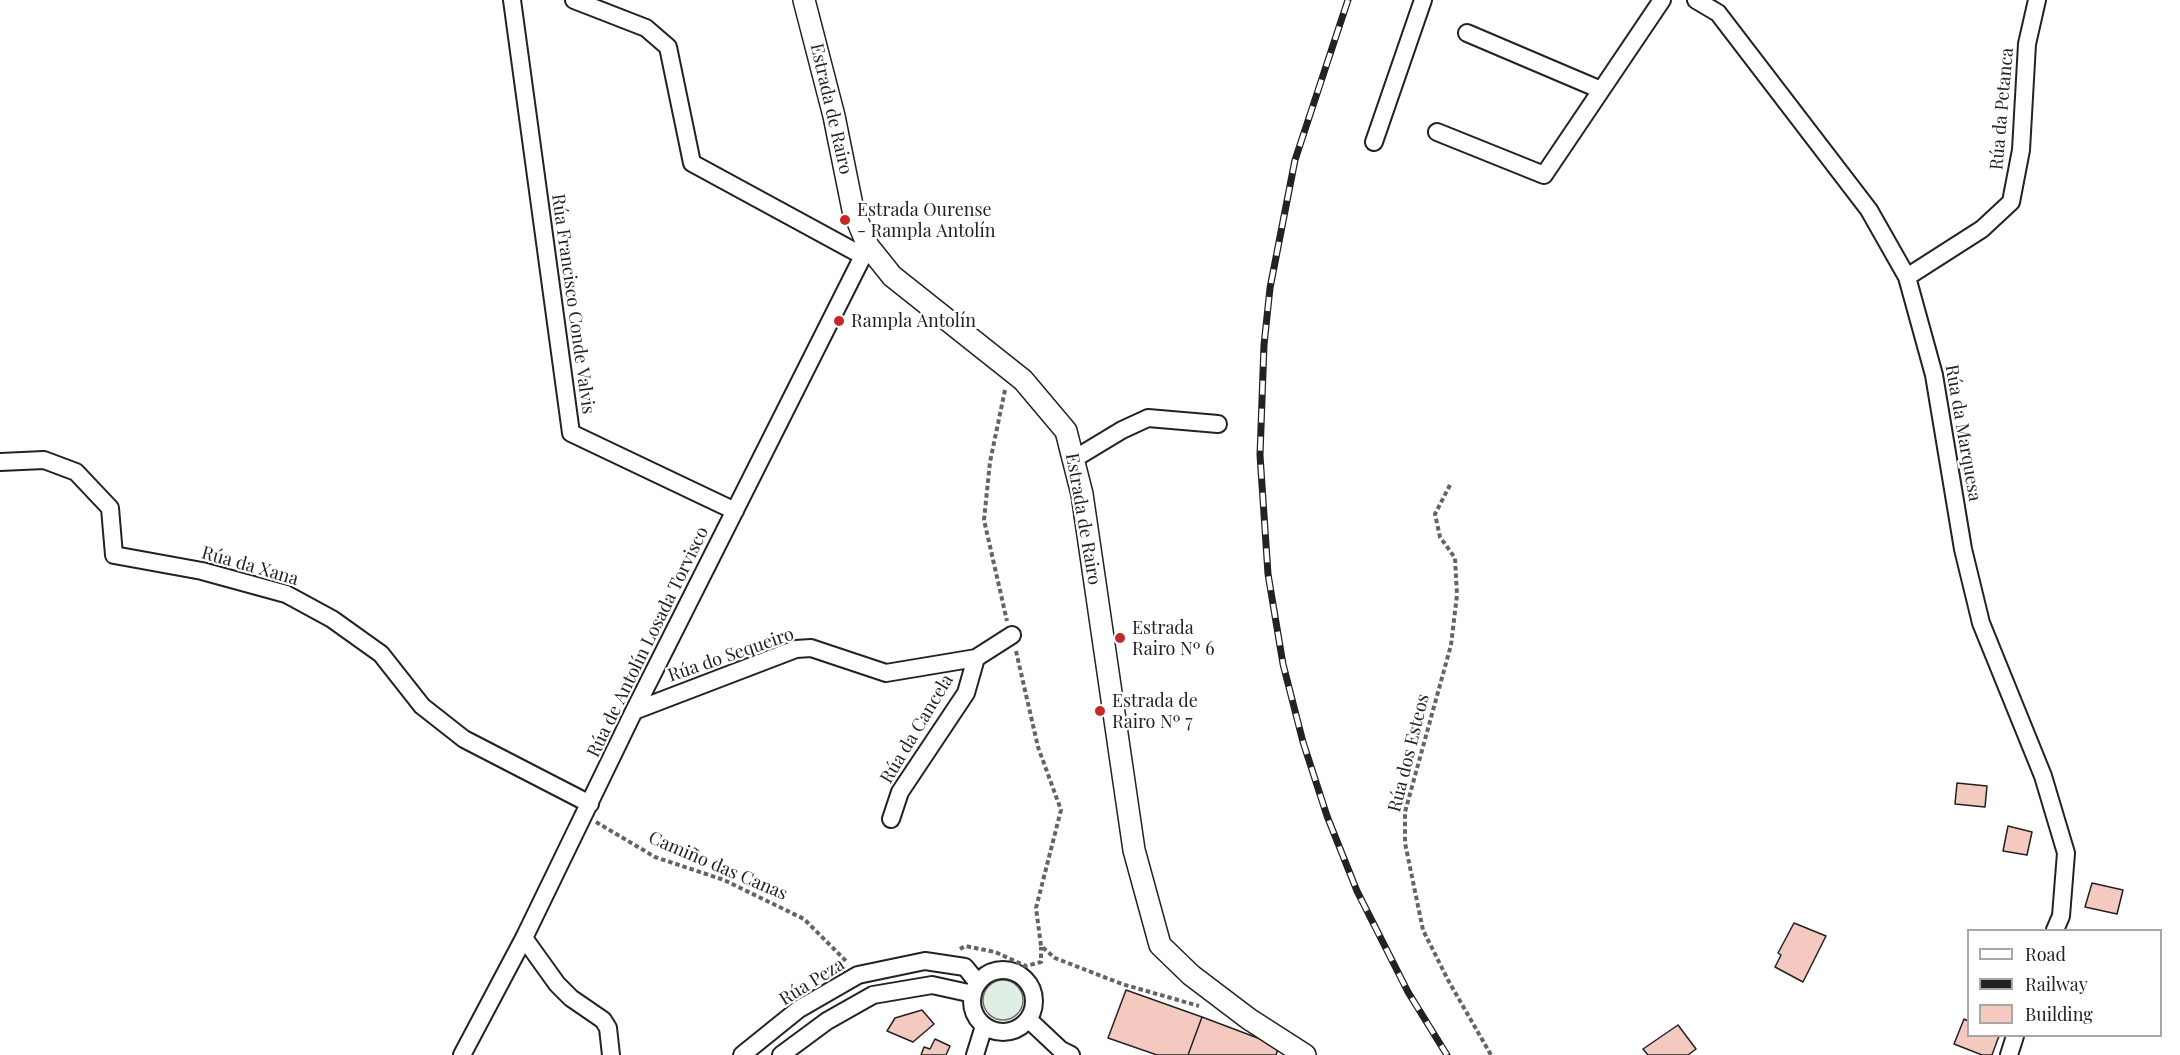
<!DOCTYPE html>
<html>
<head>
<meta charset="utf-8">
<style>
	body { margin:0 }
	#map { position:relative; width:2180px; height:1055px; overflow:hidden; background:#fff; font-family:"Playfair Display",serif }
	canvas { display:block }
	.legend { position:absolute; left:1967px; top:929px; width:195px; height:108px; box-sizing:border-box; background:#fff; border:2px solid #a7a7a7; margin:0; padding:8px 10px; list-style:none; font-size:18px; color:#222 }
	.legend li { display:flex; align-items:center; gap:12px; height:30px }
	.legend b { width:30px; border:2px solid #a7a7a7 }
</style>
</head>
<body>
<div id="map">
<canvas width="2180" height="1055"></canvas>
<ul class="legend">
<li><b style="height:8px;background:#fff"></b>Road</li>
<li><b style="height:8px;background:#222"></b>Railway</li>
<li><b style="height:16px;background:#f3c9c0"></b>Building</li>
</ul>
</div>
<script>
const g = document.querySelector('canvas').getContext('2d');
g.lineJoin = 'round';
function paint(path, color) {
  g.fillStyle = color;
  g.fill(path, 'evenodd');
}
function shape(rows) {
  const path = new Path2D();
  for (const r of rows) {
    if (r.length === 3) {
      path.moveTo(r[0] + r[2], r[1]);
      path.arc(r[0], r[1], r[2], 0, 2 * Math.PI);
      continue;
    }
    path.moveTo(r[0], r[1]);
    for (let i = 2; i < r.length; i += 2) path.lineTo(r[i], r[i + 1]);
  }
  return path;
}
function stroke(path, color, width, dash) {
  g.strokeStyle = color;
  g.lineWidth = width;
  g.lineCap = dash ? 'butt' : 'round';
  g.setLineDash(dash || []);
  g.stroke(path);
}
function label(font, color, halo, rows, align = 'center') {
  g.font = font + ' "Playfair Display",serif';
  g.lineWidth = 4.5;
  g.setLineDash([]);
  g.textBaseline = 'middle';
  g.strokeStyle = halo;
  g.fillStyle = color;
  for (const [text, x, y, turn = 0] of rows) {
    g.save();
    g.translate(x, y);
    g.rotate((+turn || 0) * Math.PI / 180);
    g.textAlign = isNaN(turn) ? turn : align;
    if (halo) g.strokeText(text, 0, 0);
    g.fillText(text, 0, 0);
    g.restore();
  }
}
const green = shape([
	[1003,1000,20]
]);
const building = shape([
	[1957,783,1987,786,1985,807,1955,804,1957,783],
	[2008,826,2032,832,2027,855,2003,851,2008,826],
	[2092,883,2123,890,2117,914,2085,907,2092,883],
	[1794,923,1826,936,1803,982,1775,967,1781,955,1778,953,1794,923],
	[1126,990,1202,1017,1188,1055,1157,1055,1108,1038,1126,990],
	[922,1010,934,1024,913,1042,887,1031,895,1018,922,1010],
	[1202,1017,1279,1046,1276,1055,1188,1055,1202,1017],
	[1964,1019,1968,1021,1968,1036,1999,1036,1992,1055,1982,1055,1954,1044,1964,1019],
	[1678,1025,1696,1049,1688,1055,1648,1055,1643,1049,1678,1025],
	[935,1039,950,1046,946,1055,921,1055,924,1047,930,1049,935,1039]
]);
const path = shape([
	[1005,390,990,462,984,520,1007,621],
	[1450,485,1435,514,1440,537,1455,558,1457,595,1451,645,1405,812,1405,843,1423,930,1448,980,1491,1055],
	[1016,651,1038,747,1061,810,1036,908,1041,946,1055,958,1122,984,1199,1006],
	[596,822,655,857,724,880,804,919,848,963],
	[960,949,965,946,995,952,1026,966,1041,962,1041,947]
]);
const minor = shape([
	[512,0,571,433,735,511],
	[574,0,646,28,668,47,692,163,863,256],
	[1696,0,1718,13,1869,210,1907,277,1934,375,1963,549,1981,623,2043,776,2066,853,2061,916,2055,930],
	[1467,33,1601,90],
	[1437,132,1544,175,1662,0],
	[1374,142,1423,0],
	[1907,277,1982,229,2011,202,2021,150,2027,44,2037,0],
	[1074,459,1122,430,1148,418,1218,424],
	[0,462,44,460,76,472,110,508,114,555,202,571,286,594,332,619,381,654,422,706,464,739,590,804],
	[634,711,796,649,811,648,886,673,976,658,1012,635],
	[891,819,900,792,966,693,976,658],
	[524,938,557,984,571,998,603,1020,608,1028,611,1055],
	[1003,1001,31],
	[1028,1019,1061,1050,1071,1055],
	[462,1055,524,938,634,711,868,246],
	[742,1055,799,1009,858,975,925,961,965,967,978,983],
	[781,1055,827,1021,873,995,932,985,973,994],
	[975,1055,984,1026],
	[2009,1055,2015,1036]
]);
const tertiary = shape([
	[804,0,834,116,853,210,868,246,892,276,1023,380,1066,431,1082,494,1134,850,1160,945,1191,975,1249,1019,1305,1055]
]);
const rail = shape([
	[1348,0,1295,160,1270,288,1264,345,1260,455,1268,574,1283,664,1303,742,1327,816,1357,891,1408,992,1447,1055]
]);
const markers = [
	[845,220,6,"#c62828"],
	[839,321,6,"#c62828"],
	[1120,638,6,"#c62828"],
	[1100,711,6,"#c62828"]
];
const streetNames = [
	["Estrada de Rairo",831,109,77],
	["Rúa da Petanca",2002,109,-85],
	["Rúa Francisco Conde Valvis",573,304,82],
	["Rúa da Marquesa",1963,433,80],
	["Estrada de Rairo",1083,519,80],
	["Rúa da Xana",250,566,16],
	["Rúa de Antolín Losada Torvisco",648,642,-64],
	["Rúa do Sequeiro",731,655,-19],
	["Rúa da Cancela",917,729,-59],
	["Rúa dos Esteos",1409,753,-76],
	["Camiño das Canas",718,866,23],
	["Rúa Peza",812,982,-32]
];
const poiNames = [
	["Estrada Ourense",857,210],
	["- Rampla Antolín",857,231],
	["Rampla Antolín",851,321],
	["Estrada",1132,628],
	["Rairo Nº 6",1132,649],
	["Estrada de",1112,701],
	["Rairo Nº 7",1112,722]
];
paint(green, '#e0efe3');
stroke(green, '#6f6f6f', 1.5);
paint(building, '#f3c9c0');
stroke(building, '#222', 1.5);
stroke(minor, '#222', 20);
stroke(tertiary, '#222', 24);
stroke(path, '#646464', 4, [4.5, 3]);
stroke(minor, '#fff', 16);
stroke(tertiary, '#fff', 21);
stroke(rail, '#222', 7);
stroke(rail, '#fff', 4.5, [14]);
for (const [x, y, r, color] of markers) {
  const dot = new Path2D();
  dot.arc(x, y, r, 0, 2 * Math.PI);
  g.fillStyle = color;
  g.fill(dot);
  stroke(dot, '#fff', 2);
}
label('18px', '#222', '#fff', streetNames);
label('18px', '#222', '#fff', poiNames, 'left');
</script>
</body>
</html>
